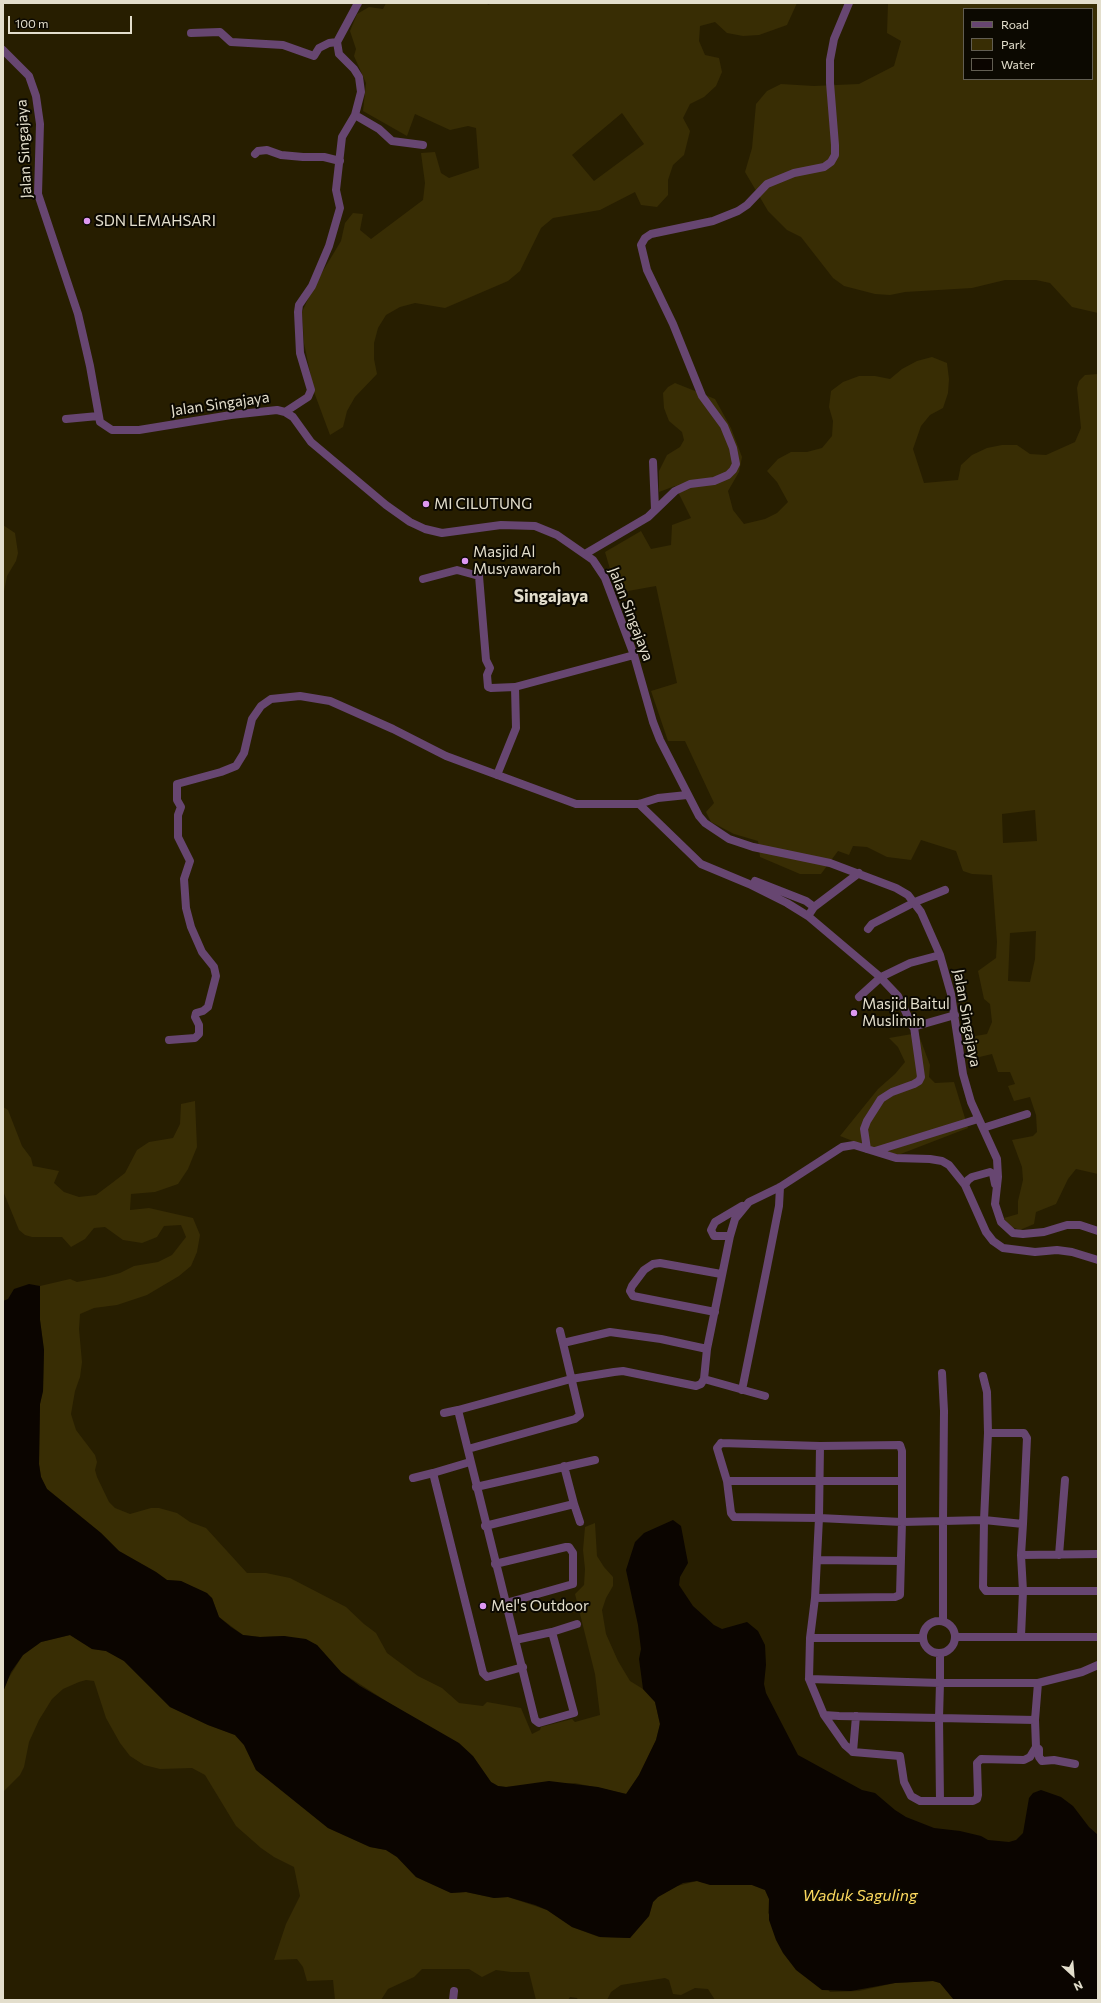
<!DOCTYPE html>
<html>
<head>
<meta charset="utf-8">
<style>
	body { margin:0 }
	#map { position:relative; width:1101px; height:2003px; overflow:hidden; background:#271e00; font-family:Commissioner,sans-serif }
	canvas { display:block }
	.frame { position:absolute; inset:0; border:4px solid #e3decc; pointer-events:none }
	.legend { position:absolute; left:963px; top:8px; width:130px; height:72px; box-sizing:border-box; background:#0c0901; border:1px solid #625e52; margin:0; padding:5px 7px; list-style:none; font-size:12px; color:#e3decc }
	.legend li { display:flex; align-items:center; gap:8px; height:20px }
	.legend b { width:20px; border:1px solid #625e52 }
	.north { position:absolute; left:1053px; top:1955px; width:40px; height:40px; -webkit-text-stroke:3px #0c0901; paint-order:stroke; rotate:154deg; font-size:11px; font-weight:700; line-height:16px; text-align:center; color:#e3decc }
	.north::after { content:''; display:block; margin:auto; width:14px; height:18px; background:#e3decc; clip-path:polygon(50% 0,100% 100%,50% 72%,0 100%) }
	.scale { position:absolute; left:8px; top:16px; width:124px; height:18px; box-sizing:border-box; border:2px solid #e3decc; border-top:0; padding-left:5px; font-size:12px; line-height:14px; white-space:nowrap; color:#e3decc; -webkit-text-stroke:3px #0c0901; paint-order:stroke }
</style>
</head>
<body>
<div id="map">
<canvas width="1101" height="2003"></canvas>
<div class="frame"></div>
<ul class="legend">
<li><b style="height:5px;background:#674671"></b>Road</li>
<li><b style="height:11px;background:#382d04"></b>Park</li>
<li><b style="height:11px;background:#0b0500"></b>Water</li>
</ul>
<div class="north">N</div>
<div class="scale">100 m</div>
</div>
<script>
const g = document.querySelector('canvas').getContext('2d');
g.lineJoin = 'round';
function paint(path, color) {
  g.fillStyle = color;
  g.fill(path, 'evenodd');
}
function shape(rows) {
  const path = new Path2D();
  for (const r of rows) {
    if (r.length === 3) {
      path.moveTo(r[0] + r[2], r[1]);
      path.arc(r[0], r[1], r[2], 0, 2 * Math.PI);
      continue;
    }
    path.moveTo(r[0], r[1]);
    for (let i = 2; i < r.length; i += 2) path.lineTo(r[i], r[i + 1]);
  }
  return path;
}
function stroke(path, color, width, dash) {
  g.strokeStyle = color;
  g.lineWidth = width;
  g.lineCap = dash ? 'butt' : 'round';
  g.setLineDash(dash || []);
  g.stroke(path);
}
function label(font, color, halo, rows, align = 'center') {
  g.font = font + ' Commissioner,sans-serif';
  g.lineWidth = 4;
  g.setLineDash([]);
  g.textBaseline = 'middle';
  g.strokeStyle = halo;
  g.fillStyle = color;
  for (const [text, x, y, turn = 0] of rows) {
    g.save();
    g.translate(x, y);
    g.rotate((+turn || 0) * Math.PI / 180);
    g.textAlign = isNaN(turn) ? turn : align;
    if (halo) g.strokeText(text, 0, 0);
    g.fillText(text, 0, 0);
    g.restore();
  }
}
const green = shape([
	[386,3,487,3,488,5,492,3,797,3,787,25,759,35,743,36,727,33,715,22,700,26,699,41,705,55,719,58,722,72,716,86,704,97,690,104,683,118,690,131,684,155,673,165,668,180,668,195,657,207,641,205,635,192,600,210,553,218,541,228,520,271,508,281,445,308,415,303,400,307,386,315,378,328,374,343,374,359,377,374,355,397,347,411,343,427,330,435,314,392,304,343,302,312,315,284,341,241,345,223,353,213,363,214,360,230,371,239,423,200,425,183,421,153,435,152,441,173,449,178,479,168,476,128,468,126,450,130,415,114,407,136,363,111,366,83,354,56,356,49,350,31,357,14,369,7,383,9],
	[622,113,644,144,594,181,572,155],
	[888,3,1098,3,1098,313,1072,307,1050,283,1036,280,1005,280,972,288,905,292,890,295,875,294,844,286,833,278,801,237,787,230,768,211,745,172,752,148,756,104,767,91,781,84,814,86,859,84,894,66,901,41,887,33],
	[964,9,1092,9,1092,79,964,79],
	[932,357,947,363,949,379,948,393,943,408,930,415,921,426,913,449,924,483,958,480,961,465,972,455,987,448,1002,445,1017,445,1030,454,1046,455,1075,442,1081,428,1077,388,1079,381,1085,375,1098,374,1098,1174,1076,1169,1068,1179,1056,1204,1036,1212,1034,1224,1020,1230,1009,1226,1004,1218,1018,1214,1018,1201,1023,1180,1022,1167,1012,1140,1033,1136,1037,1132,1036,1115,1030,1097,1014,1101,1008,1086,1015,1084,1010,1072,998,1072,992,1054,967,1060,964,1038,987,1034,992,1022,990,1004,984,999,978,971,996,958,997,942,992,875,972,874,963,871,956,851,921,840,911,860,887,857,867,847,853,846,849,855,838,851,821,874,800,874,760,857,758,841,734,834,711,822,706,812,714,803,685,741,668,741,651,691,677,683,656,586,617,593,605,552,641,531,651,549,671,545,672,525,691,518,675,486,659,492,659,471,667,455,680,447,684,440,682,432,669,421,664,408,663,393,668,387,675,383,715,399,731,428,742,457,739,472,728,491,733,510,744,524,765,519,777,513,788,502,777,482,767,471,778,459,791,452,807,452,822,448,832,436,833,421,829,407,831,391,843,382,859,376,875,376,890,379,902,369,917,361],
	[1035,810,1037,841,1003,843,1002,814],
	[1036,931,1035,959,1030,982,1008,981,1010,933],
	[3,525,15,533,18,553,16,561,7,576,3,597],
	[918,1033,930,1065,929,1077,935,1083,954,1082,968,1128,898,1155,873,1149,840,1136,878,1089,895,1074,905,1062,898,1047,889,1038],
	[195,1101,197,1147,188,1169,178,1184,155,1192,131,1194,130,1210,149,1208,193,1218,200,1235,197,1252,191,1266,179,1276,147,1295,117,1305,94,1308,80,1314,79,1329,82,1362,80,1377,75,1391,71,1414,76,1430,95,1455,97,1462,95,1470,97,1477,109,1502,115,1508,130,1514,151,1508,159,1508,177,1513,190,1522,206,1528,247,1573,266,1573,290,1578,346,1607,364,1624,376,1633,387,1653,418,1676,442,1688,459,1703,483,1706,487,1702,521,1708,532,1734,540,1730,541,1727,572,1719,575,1722,600,1715,595,1674,575,1594,584,1585,585,1569,583,1550,585,1527,595,1523,597,1556,604,1567,613,1577,613,1586,606,1598,602,1610,606,1634,618,1661,630,1681,643,1689,655,1702,660,1724,656,1740,639,1775,627,1794,575,1783,506,1787,498,1786,491,1782,473,1757,341,1672,317,1645,284,1636,260,1637,243,1635,219,1617,212,1598,181,1581,167,1580,156,1572,119,1551,101,1533,47,1489,41,1477,39,1464,40,1404,43,1391,44,1350,40,1320,40,1286,70,1279,77,1282,105,1277,120,1273,134,1266,158,1262,172,1255,186,1237,181,1225,164,1226,157,1237,142,1243,123,1240,105,1227,94,1228,85,1239,71,1247,62,1237,32,1237,25,1235,19,1230,3,1191,3,1107,8,1110,22,1146,31,1158,33,1166,59,1171,54,1183,64,1192,79,1197,96,1195,112,1183,125,1173,137,1150,149,1142,173,1138,180,1124,181,1104],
	[70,1635,92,1649,106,1651,124,1661,170,1707,208,1725,235,1735,244,1745,256,1770,328,1828,370,1847,386,1850,397,1857,416,1877,451,1893,466,1892,494,1898,508,1897,547,1910,572,1927,599,1937,630,1938,649,1916,653,1902,658,1897,677,1886,697,1881,703,1883,752,1885,765,1890,769,1899,768,1913,830,1992,859,1991,895,1983,933,1981,940,1983,954,2000,715,2000,708,1989,695,1988,681,1995,673,1994,669,1980,665,1978,621,1985,611,1992,607,2000,578,2000,577,1998,570,1997,568,2000,536,2000,529,1972,511,1972,496,1970,482,1977,469,1969,422,1969,414,1977,388,1989,381,2000,335,2000,333,1980,307,1981,303,1967,297,1959,274,1960,286,1924,300,1896,294,1867,274,1857,261,1848,236,1826,205,1775,192,1768,160,1769,144,1765,130,1756,120,1743,106,1718,94,1681,86,1680,79,1682,63,1689,52,1699,39,1720,29,1742,24,1767,20,1775,3,1792,3,1692,8,1679,23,1655,41,1642]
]);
const water = shape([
	[29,1284,40,1286,40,1320,44,1350,43,1391,40,1404,39,1464,41,1477,47,1489,101,1533,119,1551,156,1572,167,1580,181,1581,207,1593,212,1598,219,1617,231,1627,243,1635,260,1637,284,1636,306,1639,317,1645,341,1672,360,1686,459,1743,473,1756,491,1782,498,1786,506,1787,549,1781,598,1787,626,1794,639,1775,656,1740,660,1724,655,1702,643,1689,639,1659,641,1649,638,1625,626,1570,635,1542,644,1533,673,1520,681,1526,688,1563,680,1577,679,1585,693,1606,714,1625,722,1629,747,1622,758,1631,765,1645,766,1665,764,1684,766,1693,798,1755,862,1790,875,1793,895,1810,906,1817,934,1828,960,1831,981,1836,988,1840,1009,1842,1016,1840,1023,1833,1029,1798,1033,1793,1041,1790,1061,1797,1073,1806,1089,1827,1098,1835,1098,2000,954,2000,940,1983,933,1981,895,1983,851,1991,822,1990,796,1970,783,1953,776,1940,769,1920,769,1899,765,1890,752,1885,710,1885,697,1881,683,1883,658,1897,653,1902,649,1916,630,1938,600,1937,572,1927,547,1910,535,1905,508,1897,494,1898,466,1892,451,1893,416,1877,397,1857,386,1850,370,1847,328,1828,256,1770,244,1745,235,1735,208,1725,170,1707,124,1661,106,1651,92,1649,70,1635,41,1642,23,1655,11,1672,3,1692,3,1301,8,1299,14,1289]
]);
const minor = shape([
	[191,33,220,32,231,42,283,45,314,56,319,48,329,43,337,42],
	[3,50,29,76,36,96,40,124,38,194,78,314,90,366,100,422,112,430,139,430,231,415,277,410,285,412,293,417,311,442,386,505,410,522,425,529,442,533,501,525,535,526,557,535,593,560,605,578,634,655,653,722,660,740,699,816,705,823,729,839,753,847,830,863,896,888,908,895,921,912,940,955,951,994,963,1074,971,1102,997,1159,998,1177,995,1204,1001,1222,1013,1233,1023,1234,1044,1232,1067,1225,1080,1225,1098,1231],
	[355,115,379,129,392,141,423,145],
	[255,154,258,151,267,150,281,155,303,157,324,157,340,161],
	[285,412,308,397,311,390,300,353,298,312,299,305,312,286,329,246,340,208,336,190,342,137,355,115,361,92,359,77,354,69,339,54,337,42,358,3],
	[66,419,98,416],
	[653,462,655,509],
	[585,554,648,517,675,491,690,484,714,481,728,475,733,470,736,464,733,448,724,426,702,396,673,324,647,270,641,245,645,238,651,234,713,221,738,211,747,205,767,184,794,173,824,167,831,162,835,155,835,145,830,83,830,60,834,39,849,3],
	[423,579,457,570,479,576,486,660,490,668,487,675,488,687,491,688,515,687,634,655],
	[497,775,516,728,515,687],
	[639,804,701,864,749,884,787,903,808,916,879,976,898,996,913,1027,955,1015],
	[755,881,806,901,814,907,808,916],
	[814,907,859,873],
	[868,929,872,924,915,902,945,890],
	[859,997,881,977,910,963,940,955],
	[169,1040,195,1038,199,1034,199,1025,195,1017,196,1013,203,1011,208,1007,216,976,214,967,202,952,191,927,186,908,184,879,190,861,178,837,178,815,181,807,177,800,177,784,221,772,236,766,244,753,252,719,261,706,271,699,300,696,330,701,393,729,446,756,576,804,639,804,658,798,687,795],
	[983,1128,1027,1114],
	[867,1149,864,1129,867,1121,881,1099,892,1092,914,1084,919,1081,921,1077,914,1027],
	[875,1151,978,1119],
	[965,1185,968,1180,972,1177,990,1172,993,1174,995,1184],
	[730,1236,714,1236,711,1230,715,1222,742,1206],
	[715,1312,633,1296,630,1291,632,1286,644,1270,653,1264,660,1263,721,1274],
	[560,1331,563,1343],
	[942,1373,944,1411,943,1521,984,1520,988,1433,1024,1433,1027,1438,1023,1524,984,1520,983,1587,986,1591,1098,1591],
	[983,1376,987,1392,988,1433],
	[704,1379,765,1396],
	[742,1390,767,1267,779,1206,780,1187],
	[444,1413,458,1410],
	[721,1443,820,1446,819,1518,734,1517,731,1513,727,1481,717,1448,721,1443],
	[820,1446,900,1445,902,1451,902,1522,943,1521,943,1621],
	[468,1449,575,1419,580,1415,563,1343,610,1332,661,1339,707,1349],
	[470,1462,433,1473,483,1673,487,1677,523,1667],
	[413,1478,433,1473],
	[727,1481,902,1481],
	[476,1487,595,1460],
	[574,1504,580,1522],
	[485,1526,574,1504,564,1466],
	[1021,1555,1098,1554],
	[1059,1555,1065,1480],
	[817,1560,900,1561],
	[495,1564,566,1547,569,1547,573,1553,573,1584,506,1603],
	[815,1598,895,1597,900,1595,902,1522,819,1518,815,1598,810,1638,922,1638],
	[939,1637,16],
	[552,1632,577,1624],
	[1021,1636,1023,1591,1021,1555,1023,1524],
	[955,1637,1098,1637],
	[810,1638,809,1679,940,1683,940,1653],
	[515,1640,552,1632,574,1713,539,1723,535,1720,458,1410,571,1379,614,1372,623,1371,696,1386,701,1384,704,1379,707,1349,730,1236,735,1219,749,1202,780,1187,842,1147,854,1145,896,1158,930,1159,942,1161,949,1165,965,1185,986,1232,993,1241,1003,1248,1035,1252,1057,1250,1072,1252,1098,1260],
	[809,1679,824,1715,839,1716,939,1718,1035,1720,1038,1683,940,1683,939,1718,940,1801,973,1801,977,1799,978,1795,977,1763,981,1759,1024,1760,1030,1757,1036,1747,1035,1720],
	[1038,1683,1082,1672,1098,1665],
	[824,1715,845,1745,853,1752,900,1756,904,1782,911,1796,920,1801,940,1801],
	[1036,1747,1039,1749,1039,1757,1042,1761,1054,1760,1075,1764],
	[853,1752,856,1716],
	[453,2000,454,1991]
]);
const markers = [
	[87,221,4,"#de98f2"],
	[426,504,4,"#de98f2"],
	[465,561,4,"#de98f2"],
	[854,1013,4,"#de98f2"],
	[483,1606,4,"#de98f2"]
];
const streetNames = [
	["Jalan Singajaya",24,149,-93],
	["Jalan Singajaya",220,404,-8],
	["Jalan Singajaya",631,614,69],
	["Jalan Singajaya",967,1018,80]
];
const poiNames = [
	["SDN LEMAHSARI",95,221],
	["MI CILUTUNG",434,504],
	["Masjid Al",473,552],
	["Musyawaroh",473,569],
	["Masjid Baitul",862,1004],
	["Muslimin",862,1021],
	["Mel's Outdoor",491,1606]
];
const waterNames = [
	["Waduk Saguling",860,1896]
];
const quarterNames = [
	["Singajaya",551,596]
];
paint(green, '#382d04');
paint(water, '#0b0500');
stroke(minor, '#674671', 8);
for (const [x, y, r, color] of markers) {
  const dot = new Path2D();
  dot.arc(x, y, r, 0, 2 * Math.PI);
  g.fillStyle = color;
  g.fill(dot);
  stroke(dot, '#0c0901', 1.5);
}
label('15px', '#e3decc', '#0c0901', streetNames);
label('15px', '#e3decc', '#0c0901', poiNames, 'left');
label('italic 16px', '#fcd95e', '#0c0901', waterNames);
label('bold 17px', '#e3decc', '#0c0901', quarterNames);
</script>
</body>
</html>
